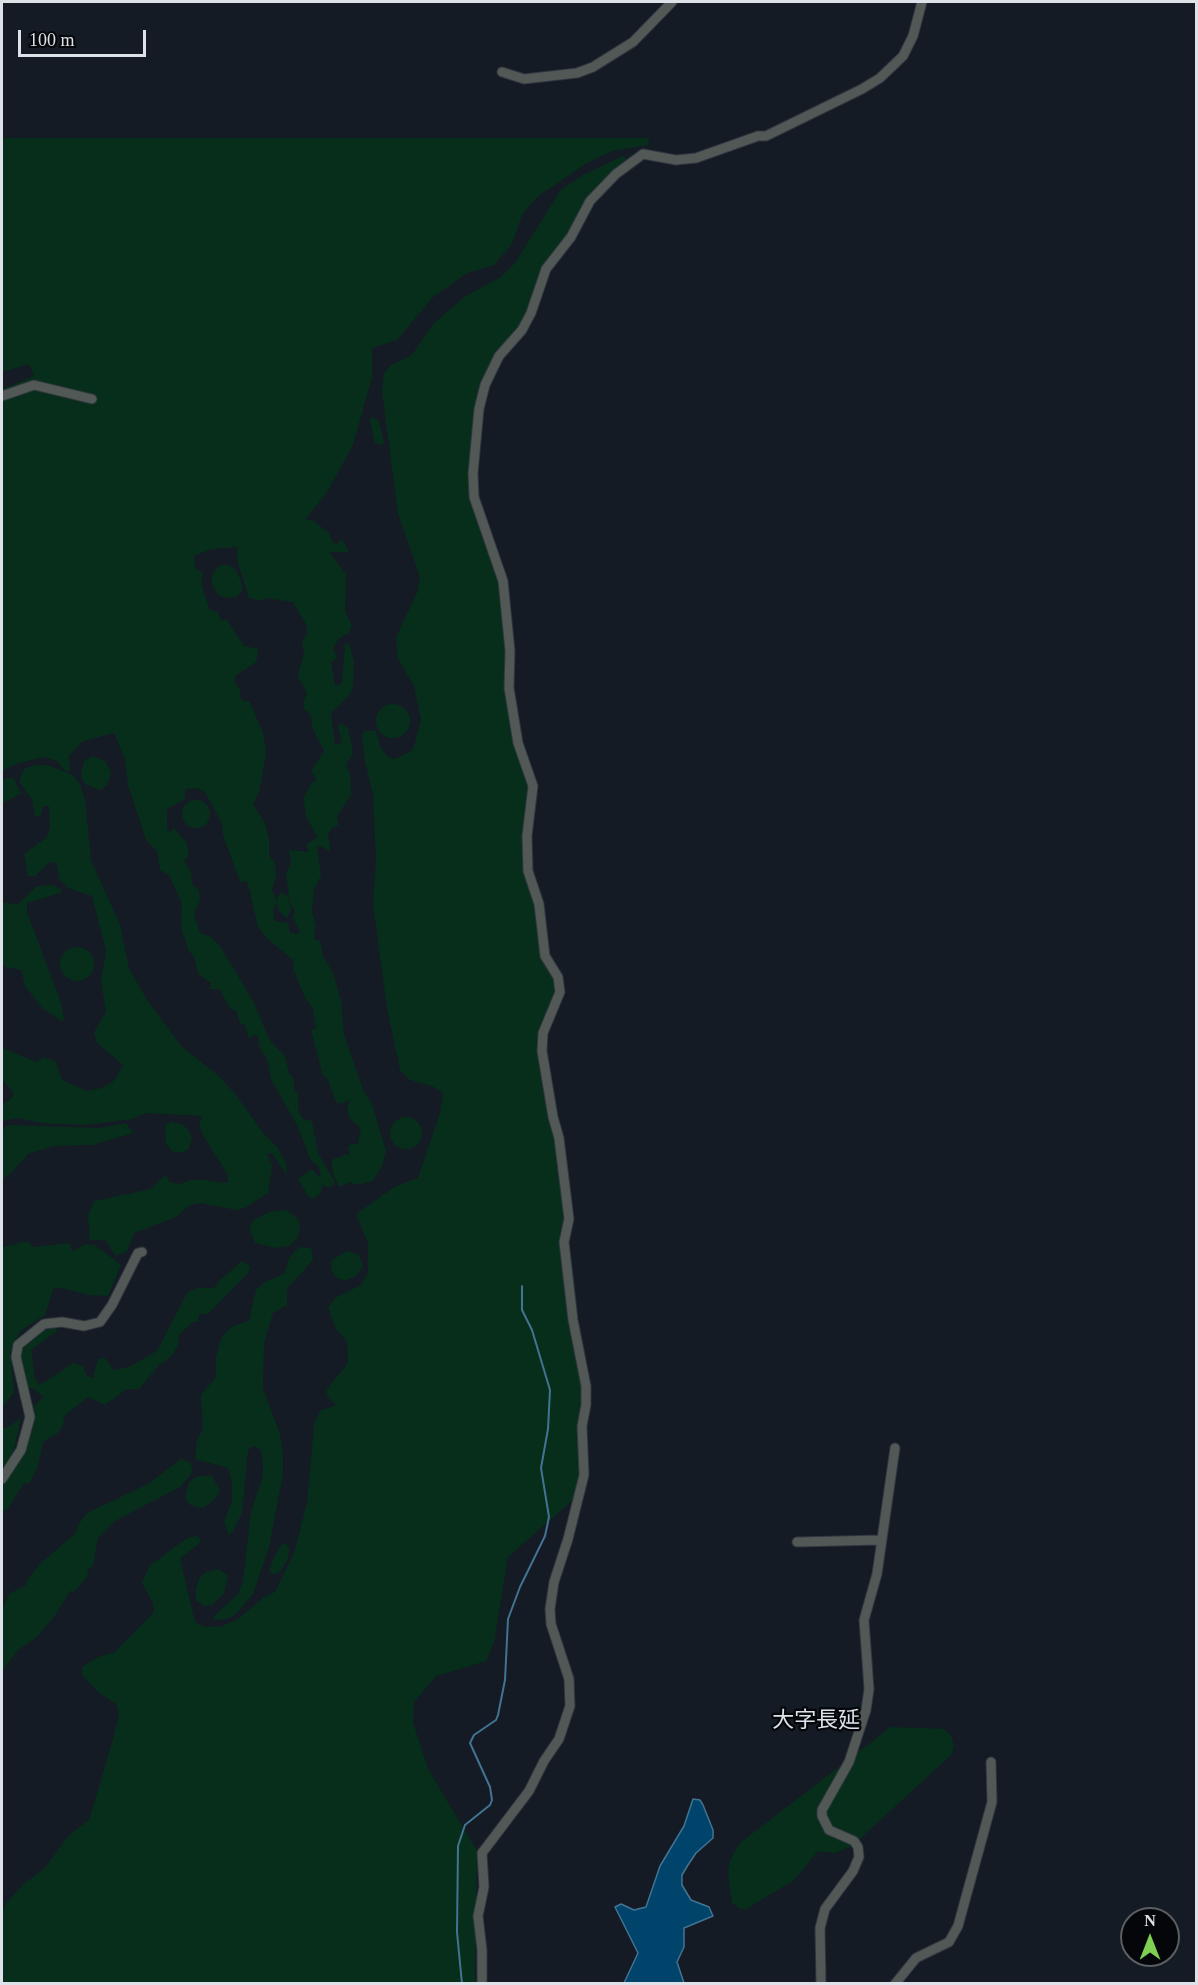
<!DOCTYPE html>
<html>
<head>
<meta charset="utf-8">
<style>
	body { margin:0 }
	#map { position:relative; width:1198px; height:1985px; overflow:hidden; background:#141b24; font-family:Georgia,serif }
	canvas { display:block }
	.frame { position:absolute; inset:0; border:3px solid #dde2e9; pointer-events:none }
	.north { position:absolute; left:1120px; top:1907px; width:60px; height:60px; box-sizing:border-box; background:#040609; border:2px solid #5b5e63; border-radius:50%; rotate:0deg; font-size:16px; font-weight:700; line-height:24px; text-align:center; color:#dde2e9 }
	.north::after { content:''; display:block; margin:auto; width:21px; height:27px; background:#7fd052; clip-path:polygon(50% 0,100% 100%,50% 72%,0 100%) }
	.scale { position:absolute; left:18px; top:30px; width:128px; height:27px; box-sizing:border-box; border:3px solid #dde2e9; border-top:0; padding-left:8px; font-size:18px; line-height:21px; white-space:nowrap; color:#dde2e9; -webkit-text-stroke:4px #040609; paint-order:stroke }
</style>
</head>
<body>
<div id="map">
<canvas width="1198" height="1985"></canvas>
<div class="frame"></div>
<div class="north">N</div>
<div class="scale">100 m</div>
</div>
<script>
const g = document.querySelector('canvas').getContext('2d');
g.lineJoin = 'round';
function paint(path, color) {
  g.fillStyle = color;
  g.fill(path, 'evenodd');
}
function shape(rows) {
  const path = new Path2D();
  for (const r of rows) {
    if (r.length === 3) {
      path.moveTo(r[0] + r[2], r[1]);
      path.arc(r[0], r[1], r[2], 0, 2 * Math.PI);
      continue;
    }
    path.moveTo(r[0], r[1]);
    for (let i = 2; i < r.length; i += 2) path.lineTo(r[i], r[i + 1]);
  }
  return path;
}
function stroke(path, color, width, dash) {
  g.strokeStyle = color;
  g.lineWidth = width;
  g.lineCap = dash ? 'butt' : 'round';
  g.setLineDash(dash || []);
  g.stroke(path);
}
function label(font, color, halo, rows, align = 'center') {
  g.font = font + ' Georgia,"Noto Sans JP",serif';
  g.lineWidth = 4.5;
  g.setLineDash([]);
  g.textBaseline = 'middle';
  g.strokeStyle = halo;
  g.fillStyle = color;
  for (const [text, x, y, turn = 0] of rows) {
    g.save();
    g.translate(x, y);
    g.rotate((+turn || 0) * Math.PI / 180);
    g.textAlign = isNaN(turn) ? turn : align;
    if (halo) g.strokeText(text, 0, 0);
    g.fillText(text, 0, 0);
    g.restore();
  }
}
const green = shape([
	[2,138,649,138,648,145,612,151,587,163,537,197,522,215,512,244,494,265,467,273,432,298,397,340,372,348,372,377,353,445,326,494,305,519,314,521,329,533,332,542,337,544,342,539,349,552,329,552,346,574,345,611,352,625,349,633,339,638,333,649,337,658,331,662,335,686,342,683,345,643,350,646,354,663,353,687,349,696,331,713,335,744,342,743,338,727,340,723,348,728,353,753,346,765,350,773,351,795,337,816,339,825,332,828,327,837,330,842,330,851,320,846,317,848,321,875,314,890,312,912,316,926,314,939,320,941,323,956,333,973,341,1001,344,1034,363,1090,372,1104,386,1151,382,1166,373,1181,357,1185,349,1182,342,1186,339,1186,334,1176,331,1160,347,1154,350,1156,348,1148,351,1144,358,1144,361,1128,349,1118,347,1107,350,1101,347,1100,342,1104,336,1102,327,1078,323,1076,311,1030,316,1028,313,1008,305,998,293,968,294,961,267,938,258,927,249,888,246,881,240,882,223,835,222,824,205,792,196,788,185,789,185,799,167,809,167,830,171,832,173,827,186,842,189,855,184,861,191,872,192,884,199,890,200,900,194,914,200,933,211,937,220,946,253,1001,270,1041,285,1056,289,1073,294,1079,294,1090,298,1092,298,1111,303,1119,312,1121,318,1153,335,1182,329,1188,323,1185,320,1194,313,1199,308,1196,298,1178,312,1169,321,1179,319,1167,311,1161,297,1125,271,1079,267,1059,259,1047,259,1038,255,1034,249,1039,245,1025,240,1023,236,1010,230,1009,220,989,210,989,211,983,198,974,194,956,189,952,181,927,182,904,169,875,160,870,157,851,146,840,128,785,125,759,114,733,83,741,69,756,70,772,64,770,57,761,44,757,16,764,2,771,2,389,34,376,29,364,2,372],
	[237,547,238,563,249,598,262,601,266,598,293,602,306,624,307,635,302,641,304,651,298,677,307,693,303,703,304,709,311,715,312,727,324,751,311,771,317,780,312,783,303,798,307,818,317,837,306,845,309,852,289,850,291,863,286,873,290,904,295,911,292,918,300,931,297,934,290,933,288,923,275,921,273,910,277,902,272,890,276,875,275,862,269,856,269,840,265,823,253,804,259,792,263,771,266,751,263,733,250,702,241,700,240,689,235,684,235,676,256,662,259,649,244,646,227,620,221,620,217,611,210,610,201,584,203,573,195,568,194,556,211,549],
	[623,156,627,159,625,162,587,199,521,326,488,371,470,469,501,583,506,646,506,687,530,783,524,829,536,906,556,992,541,1030,562,1184,582,1388,581,1475,574,1499,508,1557,494,1643,486,1661,436,1676,414,1702,413,1722,428,1769,477,1851,475,1983,2,1983,2,1912,7,1902,26,1882,44,1869,69,1835,89,1820,112,1743,119,1714,116,1704,98,1692,82,1675,82,1667,98,1657,115,1652,154,1612,153,1603,142,1583,149,1566,187,1538,197,1536,202,1541,180,1559,195,1622,205,1627,220,1627,238,1619,264,1597,275,1592,294,1553,307,1503,314,1425,320,1411,336,1405,327,1396,327,1389,348,1363,347,1341,336,1329,328,1308,335,1298,361,1285,368,1272,368,1243,356,1214,396,1186,418,1178,440,1113,443,1093,432,1086,410,1080,400,1070,387,1008,373,904,376,860,373,795,365,761,362,738,364,731,376,731,380,746,387,756,395,759,413,750,421,720,414,686,398,659,396,637,417,593,420,577,398,514,382,391,384,373,391,365,411,356,433,324,464,297,501,277,515,263,560,191,583,175],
	[373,417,379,421,384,443,382,445,375,443,370,420],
	[221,565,229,565,236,570,241,581,242,590,237,597,225,598,218,595,211,583,213,572],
	[393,721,17],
	[93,756,106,762,111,773,107,785,100,790,85,784,81,776,84,761],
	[35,765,47,765,73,775,80,784,85,800,91,860,120,925,129,968,147,1000,181,1046,220,1077,236,1095,263,1133,277,1147,286,1164,287,1176,272,1153,267,1154,272,1166,268,1193,245,1208,236,1210,201,1203,190,1205,176,1217,134,1233,127,1251,116,1256,105,1240,90,1240,88,1216,94,1201,151,1189,166,1174,169,1182,180,1184,190,1180,203,1180,228,1183,227,1173,204,1137,199,1125,202,1116,146,1113,132,1119,86,1125,41,1123,18,1118,2,1121,2,1105,13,1097,13,1092,2,1079,2,1048,36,1062,44,1057,56,1062,62,1080,87,1091,102,1088,114,1081,123,1065,97,1043,94,1032,106,1012,101,982,106,951,92,896,68,888,60,880,56,862,50,862,35,876,28,876,24,854,47,837,50,827,49,806,43,806,40,817,35,816,32,799,19,782,24,769],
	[7,778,13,778,21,793,2,804,2,781],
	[196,814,14],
	[52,885,61,889,61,893,27,903,27,912,61,1003,64,1020,61,1021,42,1008,25,986,21,970,5,967,2,962,2,902,17,905,37,886],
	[281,892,288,897,291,910,287,918,278,910,277,898],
	[77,964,17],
	[406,1133,16],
	[172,1122,184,1125,189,1131,192,1138,188,1150,180,1153,172,1151,166,1144,165,1125],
	[126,1123,133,1133,93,1145,53,1146,28,1154,11,1173,2,1179,2,1129,9,1125,99,1128],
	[286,1210,298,1219,300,1225,298,1238,289,1246,276,1248,255,1243,249,1227,255,1219,269,1212],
	[28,1241,33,1247,70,1243,72,1252,85,1244,95,1245,121,1265,108,1296,88,1295,63,1288,53,1289,45,1315,20,1331,10,1352,14,1392,2,1408,2,1247],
	[299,1247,311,1248,313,1260,287,1289,287,1305,273,1313,264,1343,263,1389,280,1434,283,1453,283,1474,269,1547,253,1594,237,1613,228,1619,216,1620,213,1617,238,1594,243,1581,251,1512,263,1476,263,1461,260,1449,254,1446,248,1450,242,1513,232,1533,211,1549,229,1535,224,1522,232,1500,232,1484,228,1468,195,1459,197,1440,203,1429,201,1395,216,1377,216,1357,221,1338,231,1327,249,1321,256,1290,265,1282,284,1274,289,1258],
	[347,1251,359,1255,363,1266,356,1276,346,1280,338,1279,331,1271,332,1260],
	[242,1261,250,1266,248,1273,208,1314,199,1314,198,1322,193,1322,179,1335,178,1345,171,1357,159,1365,139,1389,127,1389,105,1405,88,1397,64,1416,63,1426,58,1433,43,1442,38,1466,30,1483,24,1483,8,1508,2,1513,2,1483,34,1406,43,1397,33,1388,27,1388,20,1358,21,1350,43,1330,57,1328,56,1332,31,1350,35,1378,40,1385,73,1363,83,1366,87,1376,93,1378,98,1359,105,1358,113,1370,129,1367,157,1351,187,1293,197,1288,214,1288,219,1281],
	[21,1418,13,1454,2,1468,2,1428,7,1428],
	[181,1459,190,1462,193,1471,188,1478,180,1487,115,1521,98,1538,93,1566,87,1571,88,1576,74,1592,70,1591,54,1617,38,1636,18,1650,2,1671,2,1611,9,1594,26,1585,29,1577,42,1562,75,1534,78,1525,87,1513,148,1484],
	[198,1476,212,1476,220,1490,214,1500,203,1508,190,1505,185,1498,189,1482],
	[285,1543,289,1547,288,1559,280,1572,273,1574,269,1572,273,1560,280,1546],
	[219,1569,228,1576,224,1593,212,1605,204,1606,196,1600,196,1588,200,1577,206,1572],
	[891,1727,944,1729,951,1736,954,1746,951,1755,852,1846,835,1853,818,1851,794,1880,748,1908,740,1909,732,1903,728,1872,730,1860,740,1843]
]);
const water = shape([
	[693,1799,700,1800,703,1805,713,1830,713,1838,696,1853,688,1865,682,1875,682,1885,691,1900,709,1907,713,1916,684,1928,684,1947,677,1962,684,1983,624,1983,638,1953,615,1907,621,1904,634,1910,646,1907,660,1866,684,1826,693,1799]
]);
const stream = shape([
	[462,1984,457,1932,458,1846,465,1825,490,1805,492,1800,490,1787,470,1743,474,1735,496,1720,498,1715,505,1680,508,1619,520,1587,545,1536,549,1517,541,1468,548,1429,550,1390,532,1330,522,1310,522,1286]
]);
const minor = shape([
	[502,72,524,79,577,73,593,67,633,42,672,2],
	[2,396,34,385,92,399],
	[2,1479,21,1450,30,1417,16,1357,18,1345,44,1324,62,1322,84,1326,100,1322,112,1305,138,1253,142,1252],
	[797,1542,880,1540],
	[482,1984,482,1950,478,1916,484,1887,482,1853,529,1791,544,1761,559,1739,570,1706,569,1679,551,1624,550,1609,554,1582,568,1539,584,1475,582,1426,586,1405,586,1386,573,1320,564,1242,569,1219,559,1138,553,1117,542,1051,543,1033,560,992,558,977,545,956,539,904,528,871,527,836,533,786,518,743,509,688,510,651,503,581,474,497,473,473,479,409,485,385,499,356,522,330,531,313,546,269,571,237,590,201,616,174,643,154,676,160,696,158,758,136,766,136,862,89,880,78,903,56,913,36,922,2],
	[821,1984,820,1928,825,1909,853,1871,859,1857,858,1847,854,1841,829,1830,822,1816,822,1810,849,1762,866,1710,869,1689,864,1620,877,1574,895,1448],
	[895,1984,916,1958,949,1942,958,1926,992,1802,991,1762]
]);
const quarterNames = [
	["大字長延",816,1719]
];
paint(green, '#072e1a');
paint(water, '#00446c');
stroke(water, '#427392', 1.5);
stroke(stream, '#427392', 2);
stroke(minor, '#303740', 11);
stroke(minor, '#525856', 9);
label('22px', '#dde2e9', '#040609', quarterNames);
</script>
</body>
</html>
